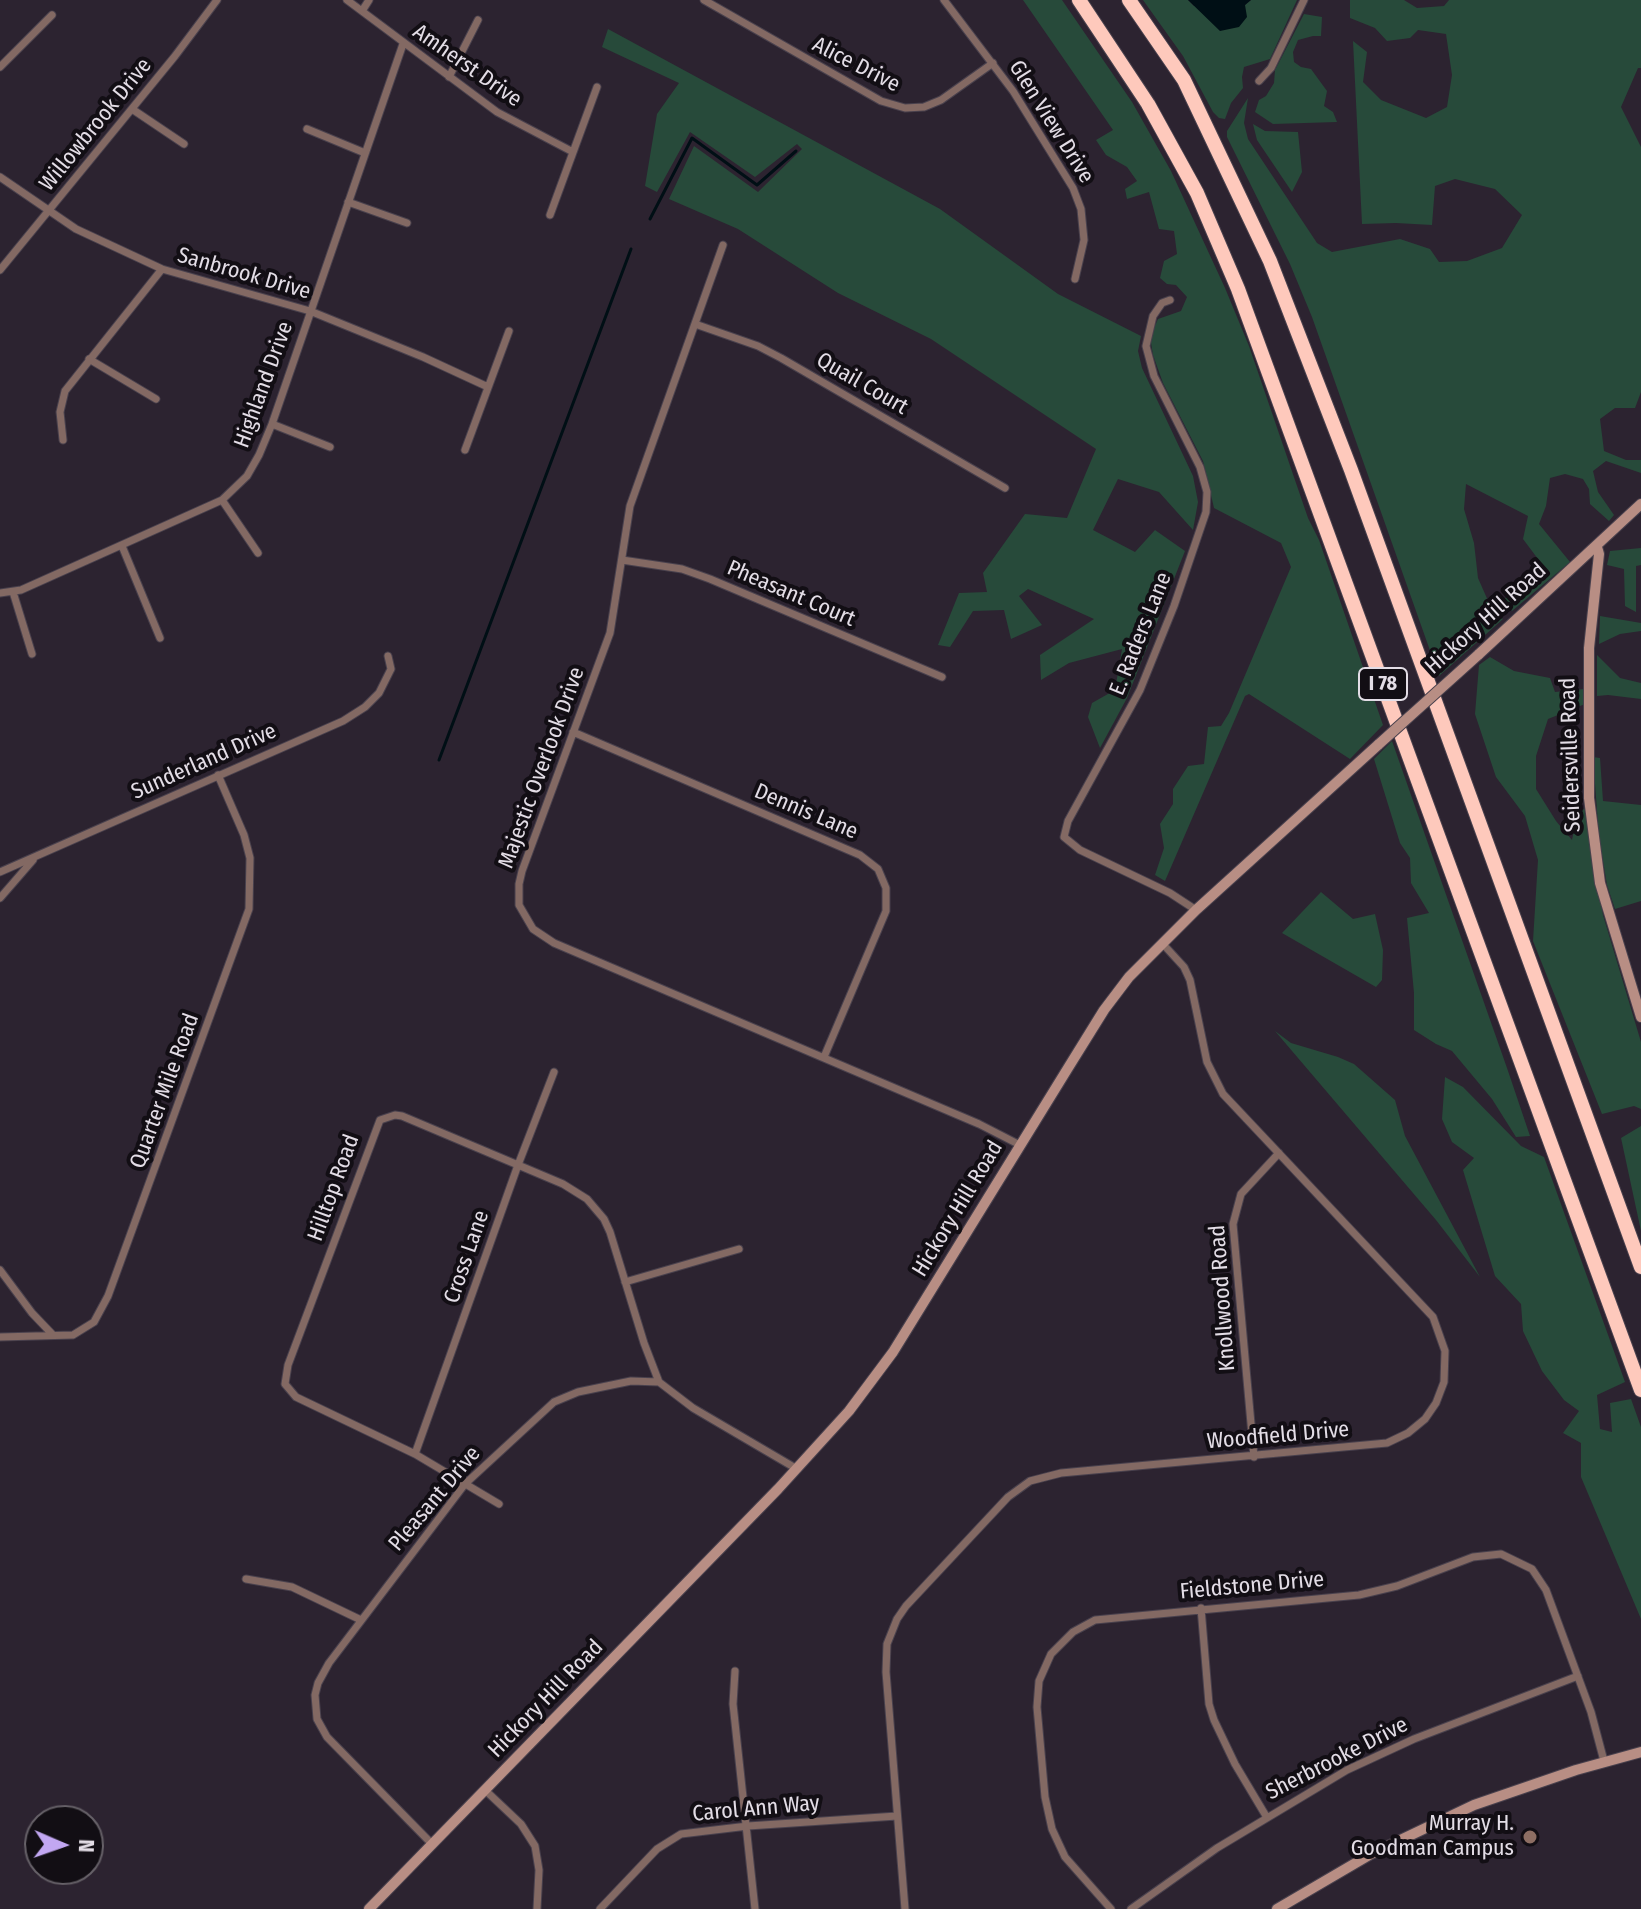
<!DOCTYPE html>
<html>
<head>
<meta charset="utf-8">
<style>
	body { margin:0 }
	#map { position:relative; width:1641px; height:1909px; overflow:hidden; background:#2c2330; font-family:"Fira Sans Condensed",sans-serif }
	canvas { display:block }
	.north { position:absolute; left:24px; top:1805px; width:80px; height:80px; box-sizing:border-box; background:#120e14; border:2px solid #666168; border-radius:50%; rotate:92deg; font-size:22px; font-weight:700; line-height:32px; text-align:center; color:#e3dde6 }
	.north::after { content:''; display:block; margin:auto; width:28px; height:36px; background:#c2a7f2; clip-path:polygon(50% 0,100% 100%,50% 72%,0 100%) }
</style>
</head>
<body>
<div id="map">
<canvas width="1641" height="1909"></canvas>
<div class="north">N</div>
</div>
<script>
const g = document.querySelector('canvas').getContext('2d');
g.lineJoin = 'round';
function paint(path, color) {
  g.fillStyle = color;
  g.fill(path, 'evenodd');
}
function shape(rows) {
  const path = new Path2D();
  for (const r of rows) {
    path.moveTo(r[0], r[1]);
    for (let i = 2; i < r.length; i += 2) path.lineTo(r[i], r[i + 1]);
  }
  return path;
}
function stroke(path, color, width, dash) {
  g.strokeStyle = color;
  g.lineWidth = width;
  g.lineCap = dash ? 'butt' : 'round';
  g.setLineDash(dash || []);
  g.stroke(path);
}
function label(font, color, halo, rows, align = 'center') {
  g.font = font + ' "Fira Sans Condensed",sans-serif';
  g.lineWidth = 8;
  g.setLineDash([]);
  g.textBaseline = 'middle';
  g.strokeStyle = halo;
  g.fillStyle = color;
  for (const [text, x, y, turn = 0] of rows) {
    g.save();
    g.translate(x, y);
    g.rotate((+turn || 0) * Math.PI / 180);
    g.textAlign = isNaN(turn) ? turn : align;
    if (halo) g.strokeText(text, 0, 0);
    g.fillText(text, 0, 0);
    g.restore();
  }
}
const green = shape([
	[1023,0,1062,0,1132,102,1171,171,1225,288,1249,346,1308,518,1319,540,1383,725,1350,759,1249,694,1245,696,1165,881,1155,875,1164,848,1160,824,1173,804,1173,789,1188,766,1204,764,1208,727,1221,726,1229,713,1291,567,1281,543,1214,508,1203,461,1163,383,1153,355,1150,337,1158,319,1181,311,1187,297,1176,285,1167,284,1160,278,1164,261,1177,254,1174,231,1159,229,1149,192,1127,199,1125,189,1137,181,1127,167,1106,155,1096,140,1113,130],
	[1143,0,1188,0,1194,6,1245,5,1251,0,1297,0,1270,59,1244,67,1242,77,1243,88,1231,103,1225,119,1219,118,1213,112,1183,56],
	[1350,0,1404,0,1417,8,1444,6,1449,0,1641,0,1641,68,1638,68,1621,107,1641,147,1641,392,1635,408,1615,408,1600,419,1604,451,1626,460,1641,460,1641,473,1606,461,1593,471,1598,492,1614,515,1609,521,1590,504,1589,489,1583,479,1565,474,1550,478,1546,506,1539,524,1570,562,1512,611,1503,600,1544,567,1523,539,1528,516,1466,484,1464,509,1474,543,1478,578,1493,612,1503,619,1439,676,1312,317,1290,264,1227,137,1227,131,1248,98,1244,123,1248,139,1317,243,1332,252,1400,239,1430,249,1439,262,1467,261,1502,248,1522,215,1495,189,1455,179,1435,186,1432,225,1396,223,1362,224,1353,41,1367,52,1363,82,1381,100,1426,118,1447,107,1452,75,1446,34,1418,30,1410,38,1387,41,1375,28,1350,18],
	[1304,14,1322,17,1321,36,1313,36,1298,40,1293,52,1294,62,1301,67,1311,69,1327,91,1324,106,1333,112,1337,122,1273,124,1255,112,1259,100,1266,96,1274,83,1275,70],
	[608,29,940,209,1058,294,1141,336,1138,351,1142,368,1193,476,1198,502,1193,530,1159,492,1118,479,1093,530,1135,552,1155,530,1185,551,1127,698,1100,748,1088,717,1092,703,1115,690,1122,649,1069,663,1041,680,1040,655,1094,619,1028,589,1019,596,1042,625,1011,639,1004,610,973,611,950,647,938,645,959,593,987,592,983,573,1025,514,1067,518,1096,449,931,339,838,293,738,229,669,199,694,146,758,192,802,149,797,144,755,177,690,132,657,192,645,186,657,114,679,83,602,47],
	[1253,124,1265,131,1298,132,1302,172,1292,192,1257,140],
	[1641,548,1641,565,1636,566,1636,612,1625,606,1624,569,1607,565,1610,551],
	[1600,616,1641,623,1641,631,1620,634,1599,644],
	[1597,655,1620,678,1641,683,1641,699,1608,695,1597,696],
	[1490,657,1514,671,1550,678,1555,692,1584,689,1585,704,1548,719,1536,756,1536,789,1556,821,1572,840,1577,815,1585,808,1603,915,1641,1042,1641,1109,1634,1106,1602,1114,1533,941,1538,860,1525,816,1496,777,1475,714,1479,665],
	[1392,741,1507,1068,1530,1136,1516,1137,1492,1099,1452,1051,1436,1044,1414,1030,1414,993,1407,918,1429,913,1411,883,1410,858,1400,843,1374,759],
	[1593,757,1600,758,1603,801,1641,805,1641,901,1615,909,1607,885,1599,837],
	[1321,892,1353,919,1375,914,1383,950,1382,980,1376,987,1282,933],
	[1275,1031,1291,1043,1338,1057,1354,1064,1395,1100,1405,1136,1480,1277,1436,1220],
	[1445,1077,1463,1087,1521,1146,1544,1157,1625,1382,1597,1395,1600,1429,1612,1432,1610,1403,1631,1399,1641,1427,1641,1619,1581,1477,1581,1443,1563,1433,1579,1411,1564,1400,1542,1371,1523,1331,1521,1304,1495,1276,1463,1170,1474,1158,1452,1142,1442,1119],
	[1641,1126,1641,1231,1621,1138]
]);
const water = shape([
	[1188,0,1251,0,1245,5,1247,17,1239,27,1220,31]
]);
const stream = shape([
	[650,219,692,138,757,185,796,151],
	[439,760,631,249]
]);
const street = shape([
	[347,0,497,112,573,152],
	[704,0,881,101,905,108,924,107,941,100,993,63],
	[944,0,1013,91,1073,188,1081,209,1084,240,1075,279],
	[362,11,369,0],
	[0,67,52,15],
	[449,77,478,20],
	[1259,81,1271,68,1304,0],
	[132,109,184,144],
	[307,129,365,153],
	[0,177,76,229,162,269,310,311,423,357,488,387],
	[348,202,407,223],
	[550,215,597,87],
	[723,245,630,506,610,633,522,871,519,884,519,905,533,929,554,943,979,1124,1020,1145],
	[0,270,175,56,217,0],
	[1170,300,1162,303,1153,316,1146,346,1154,376,1200,467,1207,492,1206,512,1174,606,1140,690,1068,821,1064,837,1080,850,1170,893,1196,910],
	[695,324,758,346,781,358,1005,488],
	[89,359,156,399],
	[272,424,330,447],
	[63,440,60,412,65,391,162,269],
	[465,450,509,331],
	[222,500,258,553],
	[122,546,160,638],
	[622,560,682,569,710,579,942,677],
	[13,592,32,654],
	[0,593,21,590,222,500,247,476,259,455,272,424,403,44],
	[573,732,860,855,878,869,886,888,886,911,824,1057],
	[0,872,343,721,365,707,379,693,391,669,388,656],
	[0,898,33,860],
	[0,1270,32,1313,53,1335],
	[625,1282,739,1249],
	[0,1337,73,1335,94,1322,108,1296,249,909,250,858,244,835,218,775],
	[415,1454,518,1165,554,1072],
	[1254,1457,1233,1224,1241,1194,1279,1153],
	[499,1504,415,1454,296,1397,285,1384,288,1365,380,1120,395,1115,402,1116,563,1184,587,1199,604,1219,610,1232,644,1343,659,1382],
	[246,1579,292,1587,361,1620],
	[1201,1608,1209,1704,1214,1720,1235,1764,1266,1816],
	[735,1671,733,1704,755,1909],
	[485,1790,521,1824,535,1846,539,1870,537,1909],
	[431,1843,327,1737,317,1719,315,1695,318,1683,329,1663,465,1484,554,1402,578,1392,631,1381,659,1382,693,1408,797,1469],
	[600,1909,657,1849,681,1834,748,1826,897,1816],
	[905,1909,886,1672,887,1644,897,1619,906,1606,1008,1497,1030,1481,1061,1473,1387,1443,1408,1433,1425,1419,1436,1403,1444,1382,1445,1351,1433,1317,1223,1094,1207,1062,1190,980,1184,967,1162,943],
	[1111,1909,1065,1857,1052,1829,1045,1797,1037,1707,1039,1681,1051,1654,1073,1632,1095,1620,1359,1595,1397,1586,1473,1557,1501,1554,1532,1569,1546,1590,1591,1712,1604,1761],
	[1131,1909,1217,1848,1347,1770,1414,1739,1578,1676]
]);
const secondary = shape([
	[1597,547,1599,554,1589,648,1589,798,1600,883,1641,1017],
	[1478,655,1641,504],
	[369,1909,778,1489,849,1411,893,1352,1068,1068,1104,1010,1129,977,1196,910,1379,744],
	[1277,1909,1371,1854,1474,1805,1576,1770,1641,1752]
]);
const highway = shape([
	[1079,0,1148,104,1197,193,1238,289,1641,1390],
	[1129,0,1184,80,1270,261,1351,470,1641,1267]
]);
const secondaryBridge = shape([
	[1379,744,1478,655]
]);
const markers = [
	[1530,1837,8,"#8d6e63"]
];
const shields = [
	[1383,684,48]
];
const shieldNames = [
	["I 78",1383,684]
];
const streetNames = [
	["Alice Drive",856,65,27],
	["Amherst Drive",467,66,35],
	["Glen View Drive",1051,122,58],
	["Willowbrook Drive",96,125,-51],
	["Sanbrook Drive",244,274,16],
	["Quail Court",862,384,30],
	["Highland Drive",264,385,-70],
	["Pheasant Court",791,594,23],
	["Hickory Hill Road",1486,619,-42],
	["E. Raders Lane",1141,634,-68],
	["Seidersville Road",1571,755,-92],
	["Sunderland Drive",204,762,-24],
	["Majestic Overlook Drive",542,768,-70],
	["Dennis Lane",806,812,23],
	["Quarter Mile Road",165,1091,-70],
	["Hilltop Road",334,1188,-70],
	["Hickory Hill Road",958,1209,-59],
	["Cross Lane",467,1257,-71],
	["Knollwood Road",1223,1298,-94],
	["Woodfield Drive",1278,1436,-5],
	["Pleasant Drive",435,1499,-50],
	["Fieldstone Drive",1252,1586,-5],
	["Hickory Hill Road",546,1699,-46],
	["Sherbrooke Drive",1337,1759,-27],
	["Carol Ann Way",756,1809,-5]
];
const poiNames = [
	["Murray H.",1514,1824],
	["Goodman Campus",1514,1849]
];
paint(green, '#274a3a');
paint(water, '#000f15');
stroke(stream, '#000f15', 3);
stroke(street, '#49414d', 9);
stroke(secondary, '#49414d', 12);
stroke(highway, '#49414d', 16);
stroke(street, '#836963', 7);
stroke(secondary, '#b88e84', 10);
stroke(highway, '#fec9bc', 14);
stroke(secondaryBridge, '#49414d', 12, []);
stroke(secondaryBridge, '#b88e84', 10);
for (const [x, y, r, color] of markers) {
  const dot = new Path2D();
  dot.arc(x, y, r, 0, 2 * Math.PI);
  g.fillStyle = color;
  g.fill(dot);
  stroke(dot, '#120e14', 3);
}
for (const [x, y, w] of shields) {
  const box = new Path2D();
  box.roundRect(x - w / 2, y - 16, w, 32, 6);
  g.fillStyle = '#120e14';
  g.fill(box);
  stroke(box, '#e3dde6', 2);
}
label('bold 20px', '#e3dde6', null, shieldNames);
label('22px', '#e3dde6', '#120e14', streetNames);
label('22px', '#e3dde6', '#120e14', poiNames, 'right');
</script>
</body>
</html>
